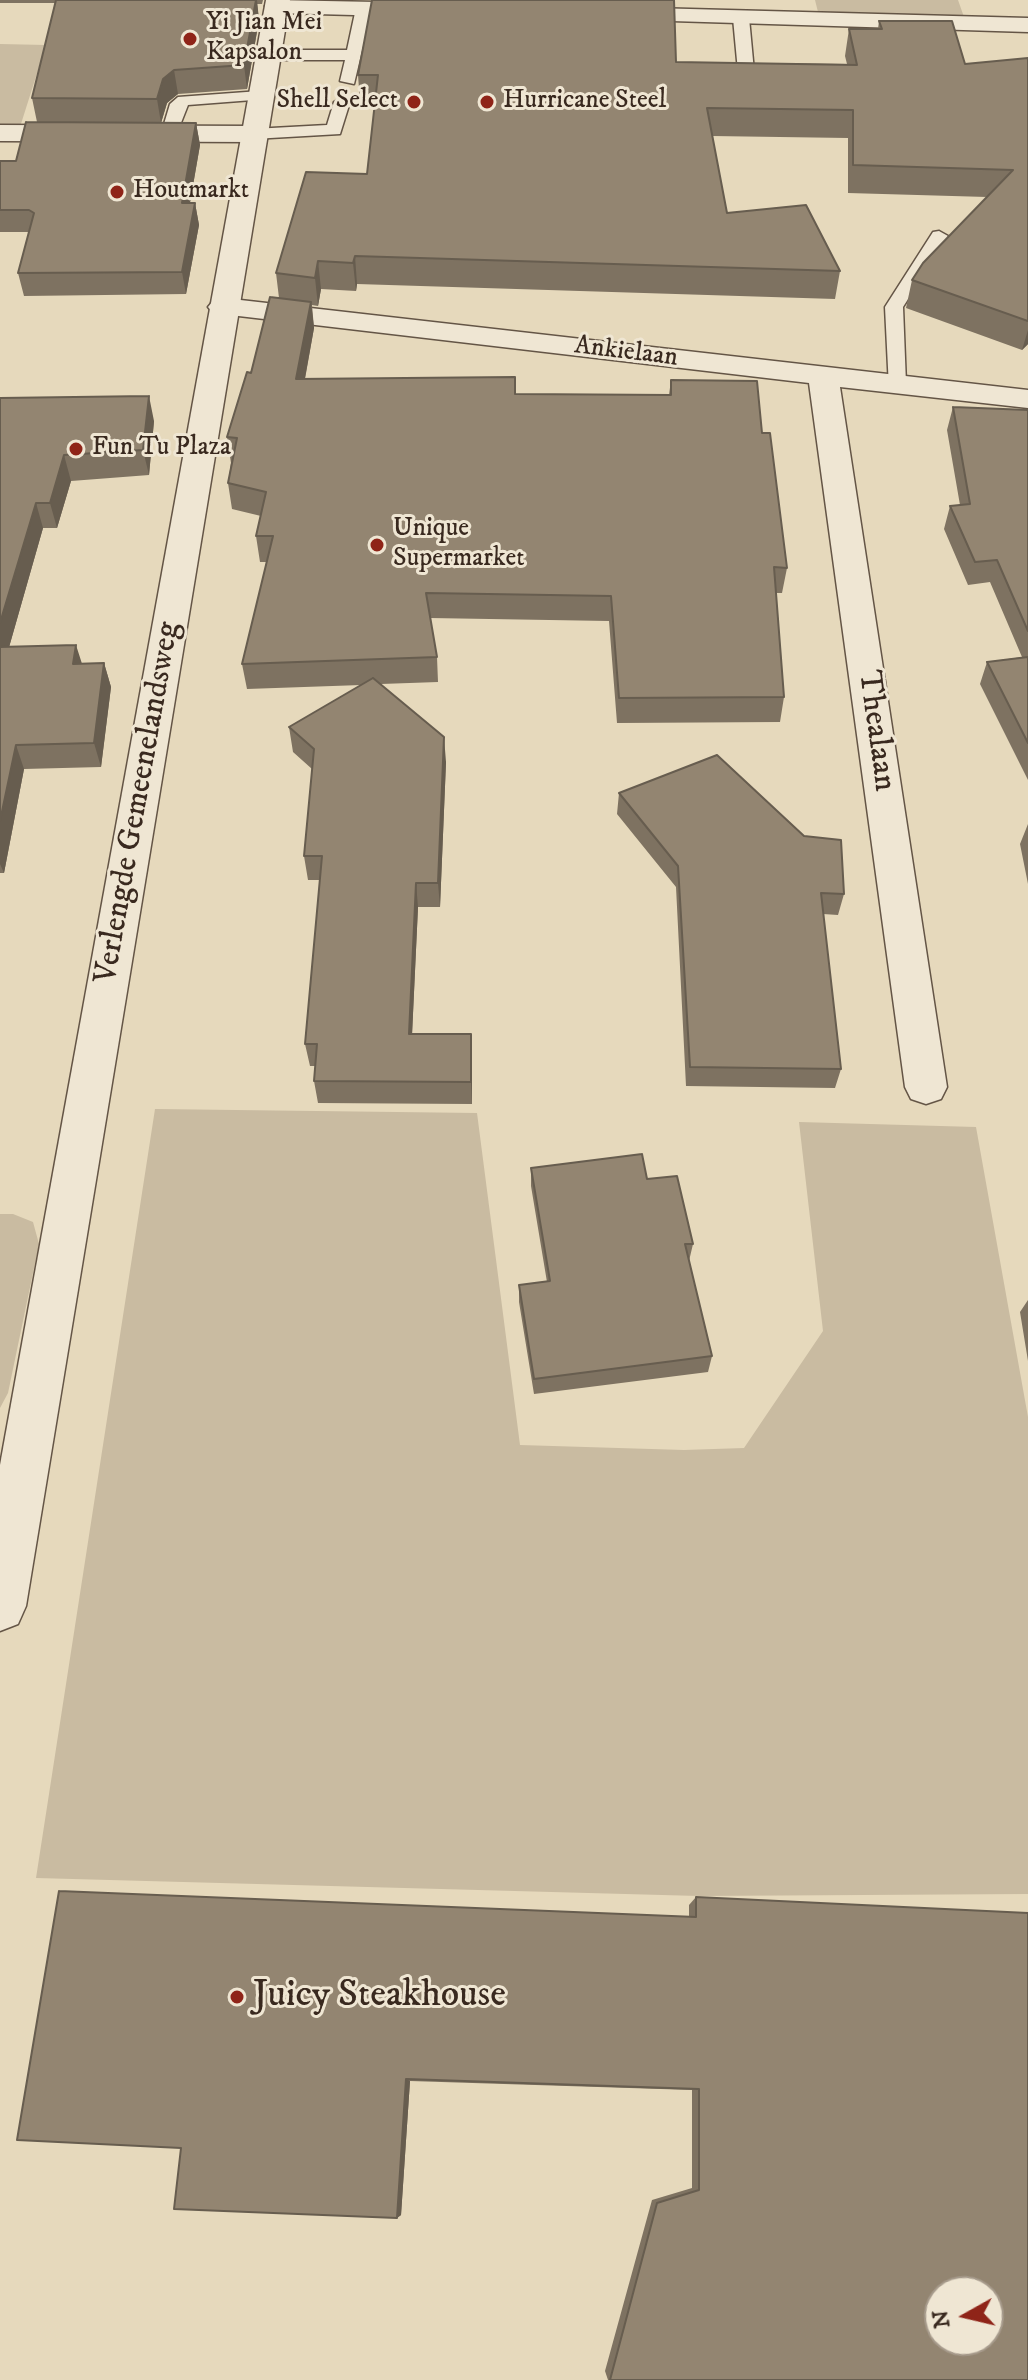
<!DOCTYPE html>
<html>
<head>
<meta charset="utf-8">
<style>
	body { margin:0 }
	#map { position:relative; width:1028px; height:2380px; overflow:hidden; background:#e6d9bc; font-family:"IM FELL DW Pica",serif }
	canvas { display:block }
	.north { position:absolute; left:924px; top:2276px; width:80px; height:80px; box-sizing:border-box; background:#efe6d3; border:2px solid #a69a8b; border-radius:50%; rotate:262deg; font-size:22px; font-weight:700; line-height:32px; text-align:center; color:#39291f }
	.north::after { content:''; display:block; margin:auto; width:28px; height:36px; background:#8f2418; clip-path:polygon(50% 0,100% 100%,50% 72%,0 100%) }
</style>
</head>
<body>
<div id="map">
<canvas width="1028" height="2380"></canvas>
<div class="north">N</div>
</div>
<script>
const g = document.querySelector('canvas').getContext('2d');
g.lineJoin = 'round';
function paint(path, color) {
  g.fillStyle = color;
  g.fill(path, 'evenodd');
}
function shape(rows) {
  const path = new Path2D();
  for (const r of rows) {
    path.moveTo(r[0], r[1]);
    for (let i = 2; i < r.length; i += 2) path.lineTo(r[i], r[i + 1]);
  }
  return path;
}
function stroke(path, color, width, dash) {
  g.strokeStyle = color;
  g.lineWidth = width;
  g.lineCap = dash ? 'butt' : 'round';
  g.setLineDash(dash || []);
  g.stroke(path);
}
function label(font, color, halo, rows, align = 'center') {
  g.font = font + ' "IM FELL DW Pica",serif';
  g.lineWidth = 6;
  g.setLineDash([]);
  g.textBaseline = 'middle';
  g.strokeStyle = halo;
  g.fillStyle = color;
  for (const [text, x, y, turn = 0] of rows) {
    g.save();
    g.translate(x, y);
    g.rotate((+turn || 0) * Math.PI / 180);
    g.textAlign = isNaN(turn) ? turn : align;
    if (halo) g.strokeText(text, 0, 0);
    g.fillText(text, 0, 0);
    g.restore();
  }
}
const green = shape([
	[815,0,958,0,964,17,818,12],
	[0,44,46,45,20,127,0,127],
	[155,1109,477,1113,520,1445,684,1450,744,1448,823,1331,799,1122,976,1127,1028,1417,1028,1894,699,1896,36,1878],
	[0,1214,13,1214,33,1222,39,1244,8,1393,0,1408]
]);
const service = shape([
	[364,3,372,8,354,84,340,81,345,60,268,60,260,55,268,50,347,50,356,8,364,3],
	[741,13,749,18,755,82,747,87,739,82,733,18,741,13],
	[260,91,266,93,266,99,188,105,175,138,169,139,161,134,170,104,178,97,260,91],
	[342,97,350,102,340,134,253,139,245,134,253,129,327,125,334,102,342,97],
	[939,231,948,236,903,307,906,384,903,388,889,388,885,307,933,232,939,231]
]);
const minor = shape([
	[272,0,430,3,442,10,430,17,277,13,265,6,272,0],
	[615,7,1028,18,1028,32,607,19,603,14,607,9,615,7],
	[0,125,253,126,266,134,253,142,0,141,0,125],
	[223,298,1028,390,1028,408,840,387,947,1087,941,1099,926,1104,911,1099,905,1087,809,383,213,313,208,307,213,301,223,298]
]);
const tertiary = shape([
	[266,0,290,0,26,1606,18,1624,0,1631,0,1465,266,0]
]);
const wall = shape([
	[0,0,263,0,262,4,257,4,259,20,247,89,178,94,167,103,161,123,37,122,32,98,56,3,0,3],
	[879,21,965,64,1028,58,1028,344,1022,350,906,308,912,280,987,197,848,193,848,138,712,136,727,213,840,271,835,299,357,284,356,291,321,289,318,306,312,305,314,328,305,379,515,394,669,395,671,380,762,433,787,568,782,593,776,593,784,697,780,722,617,723,609,621,430,618,437,657,438,682,381,684,446,762,440,907,418,907,412,1034,472,1057,472,1104,318,1103,314,1081,315,1066,310,1066,305,1044,320,880,308,880,304,856,312,769,293,752,289,727,361,685,247,689,242,664,267,562,260,562,256,536,261,516,232,509,228,483,231,463,227,437,279,298,276,273,367,174,375,102,360,102,358,75,676,62,847,64,845,56,849,29,878,29],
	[196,123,200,145,190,203,195,203,199,225,186,294,24,296,18,273,29,232,0,232,0,161,16,161],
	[0,398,154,421,149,475,71,481,57,528,43,528,9,647,82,664,104,663,111,687,101,767,24,769,4,873,0,873],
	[953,407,1028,410,1028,780,980,684,987,662,1022,657,990,582,968,585,944,529,950,506,960,505,947,430],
	[619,793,844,894,838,915,823,914,841,1069,835,1088,686,1086,676,887,617,814],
	[1028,824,1028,884,1020,844],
	[531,1168,647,1179,693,1244,689,1261,712,1356,708,1372,534,1394,519,1302,519,1285,547,1282,531,1186],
	[1028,1300,1028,1361,1020,1312],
	[696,1897,1028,2380,608,2380,605,2371,652,2200,692,2188,692,2090,410,2081,401,2215,397,2218,174,2209,689,1917,689,1905]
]);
const shadedWall = shape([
	[256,0,257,0,259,20,247,89,244,65],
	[174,70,178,94,167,103,161,123,157,99,163,79],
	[196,123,200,145,186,225,182,203],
	[195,203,199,225,186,294,182,272],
	[355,256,357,284,356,291,353,263],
	[318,261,321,289,318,306,315,278],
	[311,302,314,328,300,405,296,379],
	[1028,330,1028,344,1022,350],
	[149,396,154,421,149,475,143,450],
	[64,455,71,481,57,528,50,503],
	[36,503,43,528,2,672,0,668,0,623],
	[76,645,84,670,73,664],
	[104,663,111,687,101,767,94,743],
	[444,737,446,762,440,907,438,883],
	[16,745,24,769,4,873,0,864,0,821],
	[416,883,418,907,411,1057,409,1034],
	[471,1034,472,1057,472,1104,471,1082],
	[406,2079,410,2081,401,2215,397,2218]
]);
const building = shape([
	[56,0,256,0,244,65,174,70,163,79,157,99,32,98,56,0],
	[372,0,674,0,676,62,857,65,849,29,882,29,879,21,952,21,965,64,1028,58,1028,321,912,280,923,263,1013,170,853,165,853,110,707,108,727,213,806,205,840,271,355,256,353,263,318,261,315,278,276,273,306,172,367,174,378,75,358,75,372,0],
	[26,122,196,123,182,203,195,203,182,272,18,273,34,213,29,210,0,210,0,161,16,161,26,122],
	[270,297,311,302,296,379,515,377,515,394,671,395,671,380,757,381,762,433,770,433,787,568,774,567,784,697,619,698,611,596,426,593,437,657,242,664,273,536,256,536,266,492,228,483,237,438,227,437,247,372,251,373,270,297],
	[149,396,143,450,64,455,50,503,36,503,0,623,0,398,149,396],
	[953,407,1028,410,1028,631,997,560,975,562,950,506,970,504,953,407],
	[76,645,73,664,104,663,94,743,16,745,0,821,0,647,76,645],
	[1028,657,1028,743,987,662,1028,657],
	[373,678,444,737,438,883,416,883,409,1034,471,1034,471,1082,314,1081,317,1044,305,1044,322,856,304,856,314,749,289,727,373,678],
	[717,755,804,836,841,840,844,894,821,893,841,1069,690,1067,678,866,619,793,717,755],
	[642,1154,647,1179,677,1176,693,1244,685,1244,712,1356,534,1379,519,1285,550,1281,531,1168,642,1154],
	[59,1891,696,1917,696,1897,1028,1913,1028,2380,610,2380,657,2203,699,2190,699,2089,406,2079,397,2218,174,2209,181,2148,17,2140,59,1891],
	[940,2292,988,2292,988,2340,940,2340,940,2292]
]);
const markers = [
	[190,39,8,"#8f2418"],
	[414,102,8,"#8f2418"],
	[487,102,8,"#8f2418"],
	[117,192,8,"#8f2418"],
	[76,449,8,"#8f2418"],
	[377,545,8,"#8f2418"],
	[237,1997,8,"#8f2418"]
];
const farPoinames = [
	["Yi Jian Mei",206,24],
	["Kapsalon",206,54],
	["Shell Select",398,102,"right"],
	["Hurricane Steel",503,102],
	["Houtmarkt",133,192],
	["Fun Tu Plaza",92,449],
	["Unique",393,530],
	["Supermarket",393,560]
];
const farStreetnames = [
	["Ankielaan",626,353,7]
];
const streetNames = [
	["Thealaan",875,731,82],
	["Verlengde Gemeenelandsweg",139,803,-80]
];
const nearPoinames = [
	["Juicy Steakhouse",253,1997]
];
paint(green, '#c9bba1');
stroke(service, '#645546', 3);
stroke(minor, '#645546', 3);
stroke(tertiary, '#645546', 3);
paint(service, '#efe6d3');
paint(minor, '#efe6d3');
paint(tertiary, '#efe6d3');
paint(wall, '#7e7261');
paint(shadedWall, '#675d4f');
paint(building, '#938571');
stroke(building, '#675d4f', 2);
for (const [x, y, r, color] of markers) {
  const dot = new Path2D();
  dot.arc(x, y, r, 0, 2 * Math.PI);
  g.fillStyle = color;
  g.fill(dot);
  stroke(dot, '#efe6d3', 3);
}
label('26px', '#39291f', '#efe6d3', farPoinames, 'left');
label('26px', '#39291f', '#efe6d3', farStreetnames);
label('32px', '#39291f', '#efe6d3', streetNames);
label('38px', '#39291f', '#efe6d3', nearPoinames, 'left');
</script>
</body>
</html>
